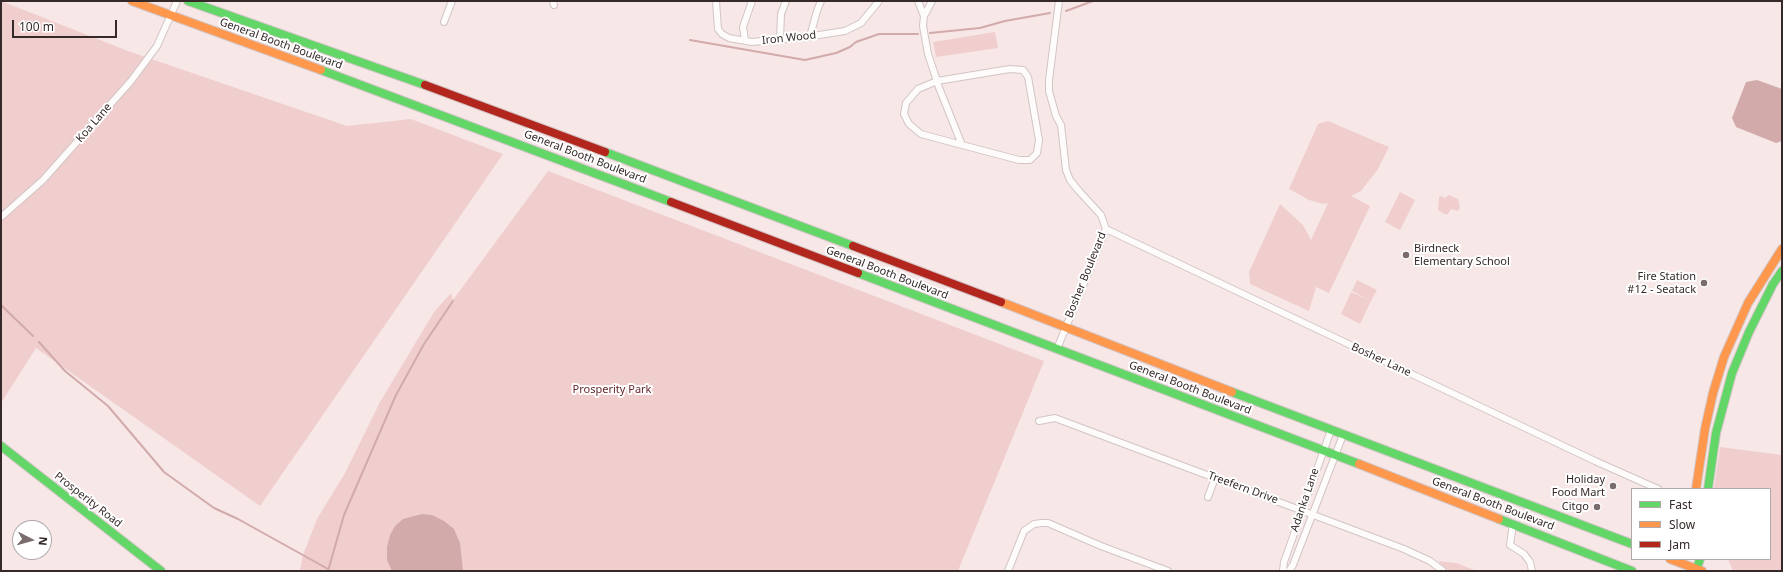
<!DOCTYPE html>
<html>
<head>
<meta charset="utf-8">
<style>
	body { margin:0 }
	#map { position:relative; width:1783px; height:572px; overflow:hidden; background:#f7e7e7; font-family:"Noto Sans",sans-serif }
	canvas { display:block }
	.frame { position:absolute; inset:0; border:2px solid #362929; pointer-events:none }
	.legend { position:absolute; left:1631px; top:488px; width:140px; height:72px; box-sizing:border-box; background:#fff; border:1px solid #afa9a9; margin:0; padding:5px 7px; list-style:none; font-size:12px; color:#362929 }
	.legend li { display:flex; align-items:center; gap:8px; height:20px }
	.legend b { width:20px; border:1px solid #afa9a9 }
	.north { position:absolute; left:12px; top:520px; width:40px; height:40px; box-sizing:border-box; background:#fff; border:1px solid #afa9a9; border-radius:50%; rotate:96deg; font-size:11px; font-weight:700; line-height:16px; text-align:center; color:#362929 }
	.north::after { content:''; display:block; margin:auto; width:14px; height:18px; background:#7a6c6c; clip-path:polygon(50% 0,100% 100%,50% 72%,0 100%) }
	.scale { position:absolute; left:12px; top:20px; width:105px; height:18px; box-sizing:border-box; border:2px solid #362929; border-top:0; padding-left:5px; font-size:12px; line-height:14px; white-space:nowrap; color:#362929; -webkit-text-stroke:3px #fff; paint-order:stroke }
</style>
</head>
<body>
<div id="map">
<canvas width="1783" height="572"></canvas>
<div class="frame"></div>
<ul class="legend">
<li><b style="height:5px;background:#63d668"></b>Fast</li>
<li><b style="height:5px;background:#ff974d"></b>Slow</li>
<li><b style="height:5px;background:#b3261e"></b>Jam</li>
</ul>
<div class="north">N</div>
<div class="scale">100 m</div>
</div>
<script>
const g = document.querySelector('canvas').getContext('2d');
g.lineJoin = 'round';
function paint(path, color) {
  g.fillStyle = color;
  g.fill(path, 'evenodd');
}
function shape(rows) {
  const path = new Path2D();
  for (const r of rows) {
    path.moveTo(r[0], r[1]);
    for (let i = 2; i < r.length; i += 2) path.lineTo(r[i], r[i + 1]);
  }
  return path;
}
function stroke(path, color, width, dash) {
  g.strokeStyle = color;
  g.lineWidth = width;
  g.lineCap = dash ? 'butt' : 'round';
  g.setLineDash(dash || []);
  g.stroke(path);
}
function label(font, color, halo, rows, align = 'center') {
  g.font = font + ' "Noto Sans",sans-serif';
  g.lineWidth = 4;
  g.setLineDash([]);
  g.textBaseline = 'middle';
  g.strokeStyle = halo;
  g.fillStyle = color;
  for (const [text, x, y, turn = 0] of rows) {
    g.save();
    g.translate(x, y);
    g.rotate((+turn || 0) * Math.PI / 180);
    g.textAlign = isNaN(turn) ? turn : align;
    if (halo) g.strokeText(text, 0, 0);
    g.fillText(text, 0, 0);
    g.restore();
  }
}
const green = shape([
	[1,1,128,51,347,126,411,119,503,154,260,506,36,348,1,403],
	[995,32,998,48,936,57,933,42],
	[1328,121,1389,147,1378,169,1361,191,1351,196,1370,206,1329,293,1316,287,1309,311,1250,284,1249,272,1280,204,1303,225,1311,240,1328,203,1323,204,1309,200,1289,189,1318,124],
	[548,171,1044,361,958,571,300,571,303,555,317,519,345,473,380,402,434,312,451,293,453,300],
	[1400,192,1415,200,1400,230,1385,222],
	[1449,195,1458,199,1460,207,1458,211,1451,209,1448,214,1444,214,1438,210,1439,197,1441,196,1445,198],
	[1357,280,1377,290,1371,301,1352,291],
	[1351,292,1371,301,1360,324,1341,314,1346,303,1352,306,1346,303],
	[1720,447,1782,455,1782,571,1733,571,1728,559,1770,559,1770,489,1714,489],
	[1438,561,1456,563,1477,571,1449,571]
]);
const water = shape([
	[1757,80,1782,89,1782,141,1776,143,1736,127,1732,118,1746,82],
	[422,514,432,515,444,521,454,529,460,543,463,571,392,571,387,560,387,547,390,535,395,526,403,519]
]);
const stream = shape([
	[1066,11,1093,1],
	[930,33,980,28,1005,21,1050,13],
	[690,40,805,60,836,53,850,47,856,42,879,34,918,34],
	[1,305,33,336],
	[39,342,65,371,108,406,164,472,214,508,238,519,328,569],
	[328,571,344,515,396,395,424,344,453,301]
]);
const street = shape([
	[553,1,554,5],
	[716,1,718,29,722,34,729,38,752,42,806,37,845,31,861,23,879,1],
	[918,1,924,16,932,1],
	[924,16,923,26,928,54,937,81,938,85,962,145,1019,160,1030,160,1037,153,1039,140,1028,77,1023,70,1010,69,937,81,918,89,906,103,904,114,909,124,921,134,962,145],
	[444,22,452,1],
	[810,36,817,11,821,1],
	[745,40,743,27,752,1],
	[780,40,781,14,786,1],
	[1,217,43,180,131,81,157,46,177,1],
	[1106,229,1595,461,1658,489],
	[1057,349,1106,229,1101,215,1079,191,1070,180,1066,170,1061,125,1056,116,1049,91,1049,80,1059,1],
	[1039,421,1055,418,1404,549,1430,561,1443,571],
	[1208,497,1215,478],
	[1513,524,1510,545,1524,554,1530,562,1532,571],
	[1008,571,1024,531,1034,524,1042,523,1048,523,1101,546,1168,571],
	[1283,571,1284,562,1331,430],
	[1289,571,1293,565,1343,435]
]);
const fast = shape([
	[188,1,425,85],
	[321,70,671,202],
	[605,152,853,246],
	[858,273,1359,464],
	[1232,392,1632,544],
	[1,446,161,571],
	[1708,489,1716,433,1732,373,1749,332,1773,284,1782,271],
	[1499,519,1632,571],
	[1696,571,1700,559]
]);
const slow = shape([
	[132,1,321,70],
	[1001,302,1232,392],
	[1359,464,1499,519],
	[1696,489,1705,429,1713,393,1724,357,1748,303,1782,249],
	[1670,559,1702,571]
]);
const jam = shape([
	[425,85,605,152],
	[671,202,858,273],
	[853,246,1001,302]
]);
const markers = [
	[1406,255,4,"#7a6c6c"],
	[1704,283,4,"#7a6c6c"],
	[1613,486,4,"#7a6c6c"],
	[1597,507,4,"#7a6c6c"]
];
const streetNames = [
	["Iron Wood",789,38,-6],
	["General Booth Boulevard",281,44,20],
	["Koa Lane",94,123,-49],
	["General Booth Boulevard",585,157,21],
	["General Booth Boulevard",887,273,21],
	["Bosher Boulevard",1086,275,-68],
	["Bosher Lane",1381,360,25],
	["General Booth Boulevard",1190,388,21],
	["Treefern Drive",1243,488,20],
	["Prosperity Road",88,500,38],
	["Adanka Lane",1305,500,-71],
	["General Booth Boulevard",1493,504,21]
];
const poiNames = [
	["Birdneck",1414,249,"left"],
	["Elementary School",1414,262,"left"],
	["Fire Station",1696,277],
	["#12 - Seatack",1696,290],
	["Holiday",1605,480],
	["Food Mart",1605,493],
	["Citgo",1589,507]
];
const parkNames = [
	["Prosperity Park",612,390]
];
paint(green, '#f1cece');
paint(water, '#d2aaaa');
stroke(stream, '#d2aaaa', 2);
stroke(street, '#d2c5c5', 8);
stroke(fast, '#d2c5c5', 10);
stroke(slow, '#d2c5c5', 10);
stroke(jam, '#d2c5c5', 10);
stroke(street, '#fefbfb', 6);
stroke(fast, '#63d668', 8);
stroke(slow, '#ff974d', 8);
stroke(jam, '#b3261e', 8);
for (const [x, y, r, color] of markers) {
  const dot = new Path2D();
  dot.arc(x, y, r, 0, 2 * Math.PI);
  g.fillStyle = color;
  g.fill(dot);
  stroke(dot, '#fff', 1.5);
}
label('11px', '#362929', '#fff', streetNames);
label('11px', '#362929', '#fff', poiNames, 'right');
label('11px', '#66272b', '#fff', parkNames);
</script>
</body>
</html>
